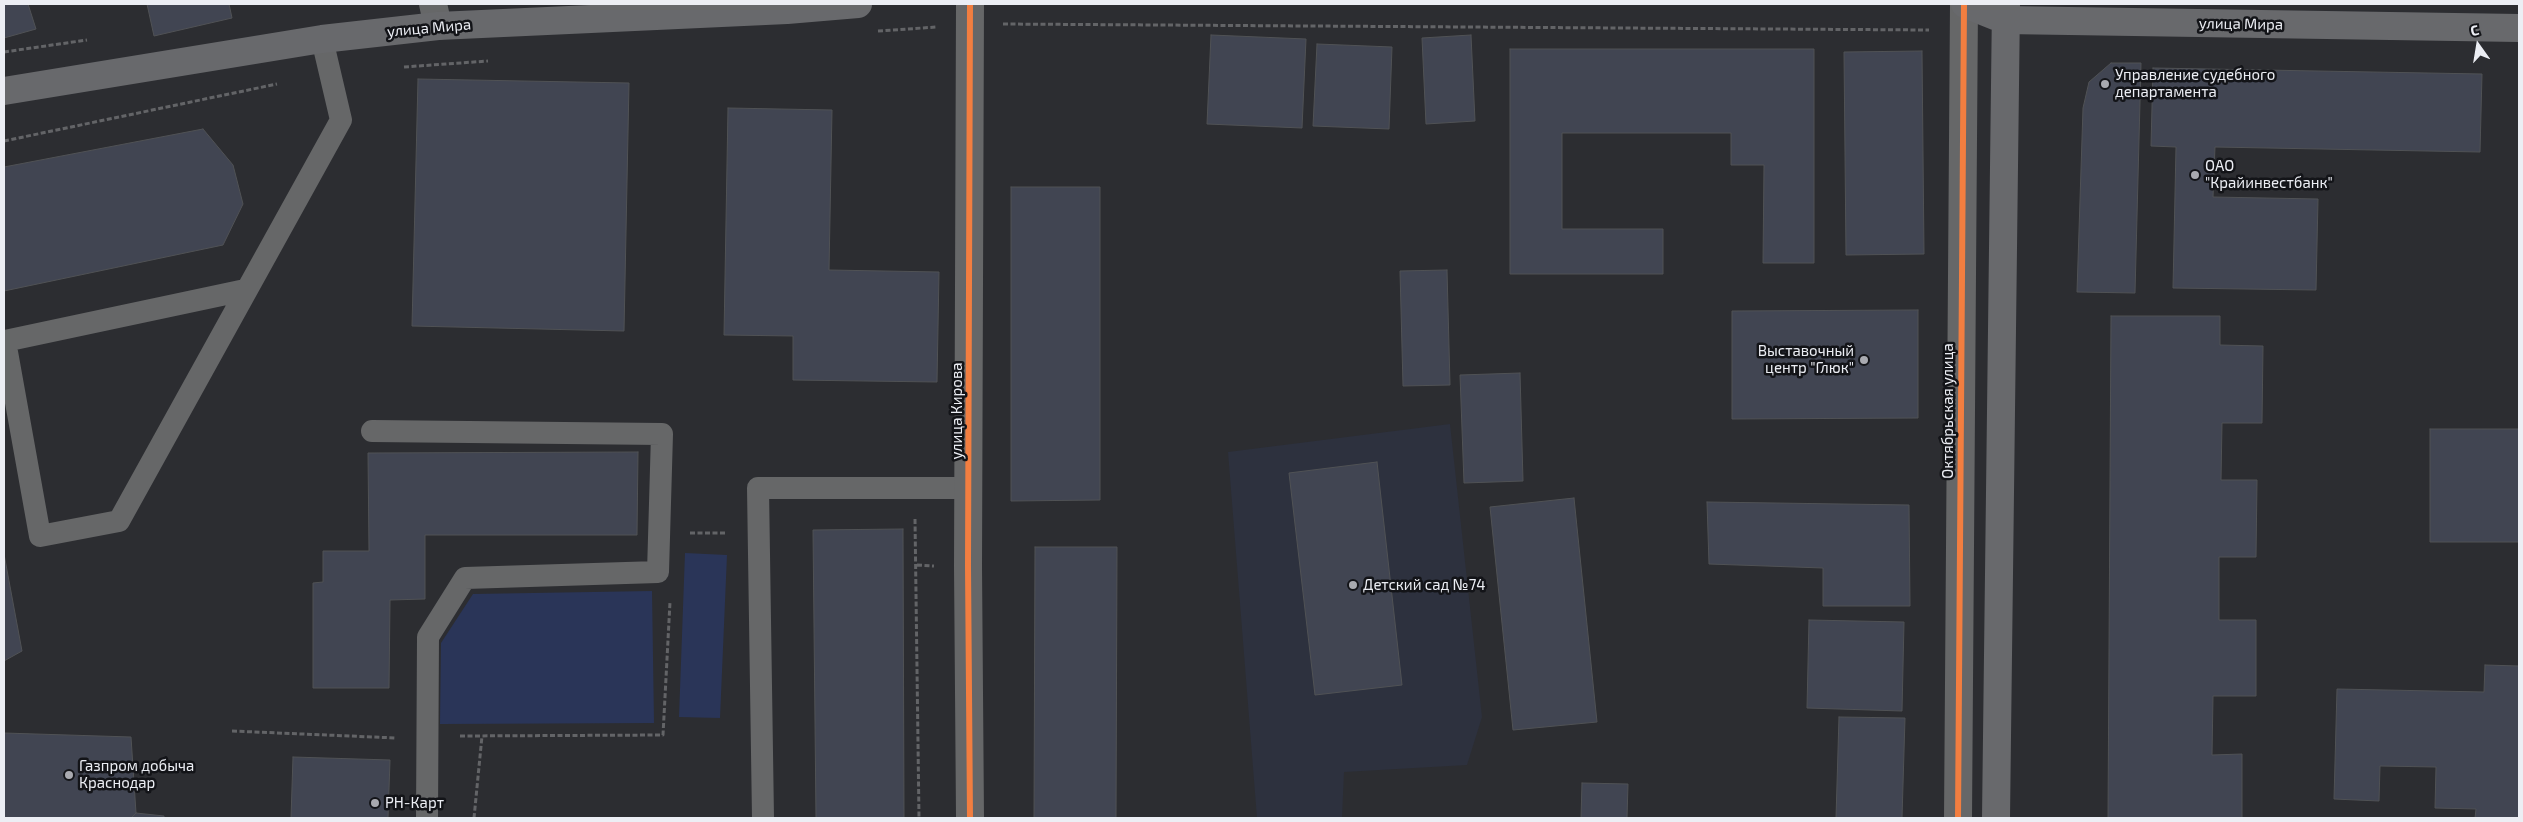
<!DOCTYPE html>
<html>
<head>
<meta charset="utf-8">
<style>
	body { margin:0 }
	#map { position:relative; width:2523px; height:822px; overflow:hidden; background:#2c2d31; font-family:"Exo 2",sans-serif }
	canvas { display:block }
	.frame { position:absolute; inset:0; border:5px solid #eceef4; pointer-events:none }
	.north { position:absolute; left:2453px; top:20px; width:50px; height:50px; -webkit-text-stroke:4px #131418; paint-order:stroke; rotate:347deg; font-size:14px; font-weight:700; line-height:20px; text-align:center; color:#eceef4 }
	.north::after { content:''; display:block; margin:auto; width:18px; height:22px; background:#eceef4; clip-path:polygon(50% 0,100% 100%,50% 72%,0 100%) }
</style>
</head>
<body>
<div id="map">
<canvas width="2523" height="822"></canvas>
<div class="frame"></div>
<div class="north">С</div>
</div>
<script>
const g = document.querySelector('canvas').getContext('2d');
g.lineJoin = 'round';
function paint(path, color) {
  g.fillStyle = color;
  g.fill(path, 'evenodd');
}
function shape(rows) {
  const path = new Path2D();
  for (const r of rows) {
    path.moveTo(r[0], r[1]);
    for (let i = 2; i < r.length; i += 2) path.lineTo(r[i], r[i + 1]);
  }
  return path;
}
function stroke(path, color, width, dash) {
  g.strokeStyle = color;
  g.lineWidth = width;
  g.lineCap = dash ? 'butt' : 'round';
  g.setLineDash(dash || []);
  g.stroke(path);
}
function label(font, color, halo, rows, align = 'center') {
  g.font = font + ' "Exo 2",sans-serif';
  g.lineWidth = 5;
  g.setLineDash([]);
  g.textBaseline = 'middle';
  g.strokeStyle = halo;
  g.fillStyle = color;
  for (const [text, x, y, turn = 0] of rows) {
    g.save();
    g.translate(x, y);
    g.rotate((+turn || 0) * Math.PI / 180);
    g.textAlign = isNaN(turn) ? turn : align;
    if (halo) g.strokeText(text, 0, 0);
    g.fillText(text, 0, 0);
    g.restore();
  }
}
const built = shape([
	[1450,424,1482,717,1467,765,1344,772,1342,818,1257,818,1228,452]
]);
const green = shape([
	[685,553,727,555,720,718,679,717],
	[652,591,654,723,440,724,441,643,473,594]
]);
const building = shape([
	[4,4,28,4,36,29,4,38,4,4],
	[147,4,229,4,232,18,154,36,147,4],
	[1211,35,1306,39,1302,128,1207,124,1211,35],
	[1471,35,1475,121,1426,124,1422,38,1471,35],
	[1317,44,1392,47,1389,129,1313,126,1317,44],
	[1510,49,1814,49,1814,263,1763,263,1764,165,1731,165,1731,133,1562,133,1562,229,1663,229,1663,274,1510,274,1510,49],
	[1922,51,1924,254,1846,255,1844,52,1922,51],
	[2111,63,2141,63,2135,293,2077,292,2083,108,2089,82,2111,63],
	[2153,68,2482,74,2480,152,2215,147,2213,197,2318,199,2316,290,2173,288,2176,147,2151,146,2153,68],
	[418,79,629,83,624,331,412,326,418,79],
	[728,108,832,110,829,270,939,272,937,382,793,380,793,336,724,335,728,108],
	[203,129,233,165,243,204,223,245,4,291,4,167,203,129],
	[1011,187,1100,187,1100,500,1011,501,1011,187],
	[1447,270,1450,385,1403,386,1400,271,1447,270],
	[1918,310,1918,418,1732,419,1732,311,1918,310],
	[2111,316,2220,316,2220,345,2263,346,2262,423,2222,423,2221,480,2257,480,2256,557,2219,557,2219,620,2256,620,2256,696,2213,696,2212,755,2242,754,2242,818,2108,818,2111,316],
	[1520,373,1523,481,1464,483,1460,375,1520,373],
	[2430,429,2519,429,2519,542,2430,542,2430,429],
	[638,452,637,535,425,535,425,599,390,600,389,688,313,688,313,583,323,582,323,551,369,551,368,453,638,452],
	[1377,462,1402,685,1315,695,1289,473,1377,462],
	[1574,498,1597,722,1513,730,1490,507,1574,498],
	[1707,502,1909,505,1910,606,1823,606,1823,568,1709,564,1707,502],
	[903,529,904,818,816,818,813,530,903,529],
	[1035,547,1117,547,1116,818,1034,818,1035,547],
	[4,554,22,651,4,661,4,554],
	[1809,620,1904,622,1902,711,1807,708,1809,620],
	[2485,665,2519,666,2519,818,2475,818,2476,809,2435,808,2436,767,2380,766,2379,801,2334,799,2337,689,2484,692,2485,665],
	[1839,717,1905,718,1902,818,1836,818,1839,717],
	[4,733,131,737,136,813,131,818,4,818,4,733],
	[293,757,390,760,388,818,291,818,293,757],
	[1582,783,1628,784,1627,818,1581,818,1582,783],
	[136,813,164,816,164,818,131,818,136,813]
]);
const path = shape([
	[1003,24,1929,30],
	[878,31,937,27],
	[4,52,87,40],
	[404,67,488,61],
	[4,141,277,84],
	[915,519,919,818],
	[690,533,726,533],
	[917,565,934,566],
	[232,731,396,738],
	[460,736,663,735,670,602],
	[474,818,482,736]
]);
const service = shape([
	[245,290,5,341,40,536,119,521,341,120,322,39],
	[372,431,662,434,658,572,465,578,428,637,427,818],
	[763,818,758,488,970,488]
]);
const minor = shape([
	[433,4,438,26]
]);
const tertiary = shape([
	[970,818,968,566,970,4],
	[1958,818,1964,4]
]);
const secondary = shape([
	[1965,4,2005,20,2519,28],
	[4,91,322,39,438,26,787,10,858,4],
	[1996,818,2006,4]
]);
const cycleway = shape([
	[970,818,968,566,970,4],
	[1958,818,1964,4]
]);
const markers = [
	[2105,84,5,"#a9aab0"],
	[2195,175,5,"#a9aab0"],
	[1864,360,5,"#a9aab0"],
	[1353,585,5,"#a9aab0"],
	[69,775,5,"#a9aab0"],
	[375,803,5,"#a9aab0"]
];
const streetNames = [
	["улица Мира",2241,24,1],
	["улица Мира",429,28,-5],
	["улица Кирова",957,411,-90],
	["Октябрьская улица",1948,411,-90]
];
const poiNames = [
	["Управление судебного",2115,75],
	["департамента",2115,92],
	["ОАО",2205,166],
	["\"Крайинвестбанк\"",2205,183],
	["Выставочный",1854,351,"right"],
	["центр \"Глюк\"",1854,368,"right"],
	["Детский сад №74",1363,585],
	["Газпром добыча",79,766],
	["Краснодар",79,783],
	["РН-Карт",385,803]
];
paint(built, '#2d313e');
paint(green, '#2a3558');
paint(building, '#414552');
stroke(building, '#505255', 1);
stroke(path, '#636467', 3, [5, 2.5]);
stroke(service, '#666768', 22);
stroke(minor, '#666768', 28);
stroke(tertiary, '#666768', 28);
stroke(secondary, '#68696c', 28);
stroke(cycleway, '#f27e40', 6);
for (const [x, y, r, color] of markers) {
  const dot = new Path2D();
  dot.arc(x, y, r, 0, 2 * Math.PI);
  g.fillStyle = color;
  g.fill(dot);
  stroke(dot, '#131418', 2);
}
label('15px', '#eceef4', '#131418', streetNames);
label('15px', '#eceef4', '#131418', poiNames, 'left');
</script>
</body>
</html>
